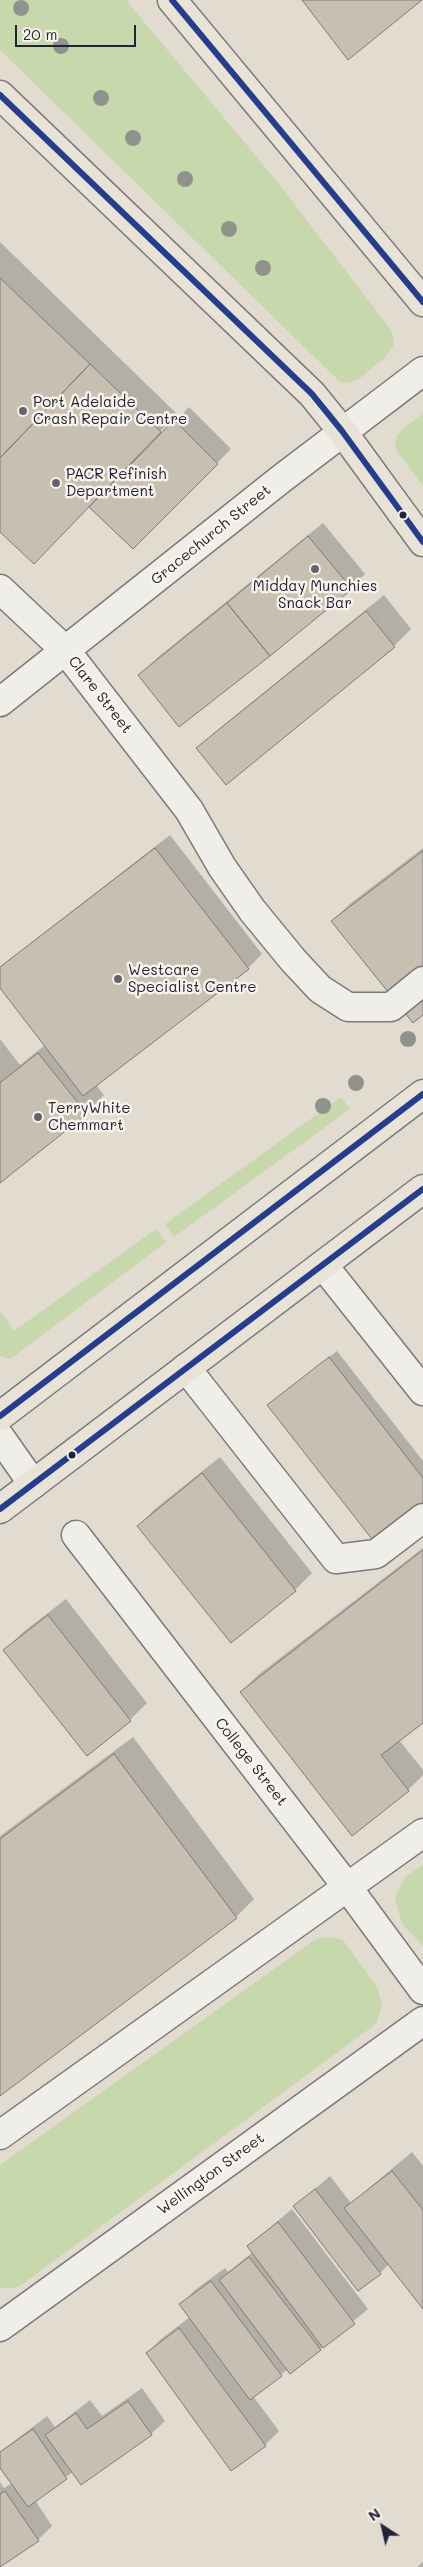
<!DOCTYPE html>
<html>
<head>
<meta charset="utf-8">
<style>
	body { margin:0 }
	#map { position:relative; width:423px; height:2567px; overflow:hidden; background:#e1dbd0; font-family:Mali,sans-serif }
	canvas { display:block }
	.north { position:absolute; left:358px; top:2502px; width:50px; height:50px; -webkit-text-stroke:4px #f7f3e8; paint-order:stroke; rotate:325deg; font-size:14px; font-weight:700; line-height:20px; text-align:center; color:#22223b }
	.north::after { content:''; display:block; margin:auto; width:18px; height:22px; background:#22223b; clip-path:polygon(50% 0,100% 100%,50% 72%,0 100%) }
	.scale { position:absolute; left:15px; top:25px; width:121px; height:22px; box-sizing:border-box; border:2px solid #22223b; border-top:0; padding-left:6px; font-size:15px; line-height:18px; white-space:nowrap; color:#22223b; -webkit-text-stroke:4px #f7f3e8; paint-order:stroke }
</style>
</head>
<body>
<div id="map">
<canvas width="423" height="2567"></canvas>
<div class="north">N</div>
<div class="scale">20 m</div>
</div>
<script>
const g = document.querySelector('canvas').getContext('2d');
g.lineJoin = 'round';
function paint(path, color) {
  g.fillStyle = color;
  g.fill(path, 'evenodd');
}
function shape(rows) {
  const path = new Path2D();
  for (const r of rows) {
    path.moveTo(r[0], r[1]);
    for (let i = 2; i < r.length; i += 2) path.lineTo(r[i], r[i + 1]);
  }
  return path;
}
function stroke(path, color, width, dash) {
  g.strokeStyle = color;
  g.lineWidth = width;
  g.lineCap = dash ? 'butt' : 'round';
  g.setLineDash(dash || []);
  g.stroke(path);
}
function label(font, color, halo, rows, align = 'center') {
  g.font = font + ' Mali,sans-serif';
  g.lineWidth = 5;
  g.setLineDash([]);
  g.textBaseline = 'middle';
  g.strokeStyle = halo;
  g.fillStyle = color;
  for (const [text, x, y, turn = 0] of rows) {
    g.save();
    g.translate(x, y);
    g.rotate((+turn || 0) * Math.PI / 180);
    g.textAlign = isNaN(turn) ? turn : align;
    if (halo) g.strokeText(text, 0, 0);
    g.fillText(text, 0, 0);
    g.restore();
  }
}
const green = shape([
	[0,0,126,0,279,184,391,330,394,338,393,347,384,358,358,380,345,383,340,382,0,50],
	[423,414,423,486,397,451,395,445,396,437,404,428],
	[341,1097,350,1109,174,1237,165,1224],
	[156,1229,166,1242,10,1359,0,1356,0,1311,14,1331],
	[423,1865,423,1946,402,1924,395,1898,405,1877],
	[328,1937,343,1940,377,1987,382,2005,376,2024,20,2286,7,2289,0,2287,0,2165,316,1939]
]);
const shadow = shape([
	[0,242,177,414,114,480,116,482,189,407,231,449,133,548,90,505,0,530],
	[323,523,365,574,351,588,140,675,157,658],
	[384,595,411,629,394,646,198,749,215,732],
	[170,835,262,954,248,968,96,1085,104,1095,86,1113,0,1181,0,1039,20,1065,45,1045,0,986,0,967],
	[423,848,423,1013,332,921,351,903],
	[337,1351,423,1461,423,1511,277,1398],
	[220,1457,312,1573,295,1590,138,1526,155,1509],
	[423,1548,423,1721,399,1740,423,1770,423,1775,408,1790,241,1692,258,1675],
	[66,1599,147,1703,130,1720,87,1754,5,1650,22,1633],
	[133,1737,254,1899,236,1917,0,2094,0,1836],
	[412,2152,423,2166,423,2307,389,2264,380,2273,294,2207,330,2176,351,2203],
	[292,2209,368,2309,320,2349,288,2369,253,2396,279,2431,265,2445,147,2353,161,2339,190,2317,181,2304,195,2290,225,2268,228,2272,253,2252,248,2246],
	[142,2388,165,2421,151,2434,73,2472,35,2500,52,2526,38,2540,0,2567,0,2482,4,2488,12,2483,0,2465,0,2452,47,2416,55,2427,90,2400,102,2416],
	[423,2562,423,2567,417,2567]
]);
const building = shape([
	[302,0,422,0,348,60,302,0],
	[0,278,90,364,0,458,0,278],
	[90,364,161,432,34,564,0,532,0,458,90,364],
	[174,420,218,464,133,549,89,507,174,420],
	[308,536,352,589,270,656,227,603,308,536],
	[227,603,270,656,179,727,138,675,227,603],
	[366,611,395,647,226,785,196,748,366,611],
	[155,848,249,969,83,1096,0,988,0,967,155,848],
	[423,851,423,1015,413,1023,331,921,423,851],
	[38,1053,87,1114,0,1183,0,1081,1,1082,38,1053],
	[329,1357,423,1478,423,1513,379,1548,267,1405,329,1357],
	[202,1473,296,1591,231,1643,137,1526,202,1473],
	[423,1550,423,1723,381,1755,409,1791,352,1836,240,1692,423,1550],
	[48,1615,131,1721,87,1756,3,1650,48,1615],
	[114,1754,237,1918,0,2096,0,1839,114,1754],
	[392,2171,423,2210,423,2309,344,2208,392,2171],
	[315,2189,381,2274,358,2291,293,2206,315,2189],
	[278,2222,355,2324,323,2348,247,2246,278,2222],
	[249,2257,321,2350,290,2374,219,2280,249,2257],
	[211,2281,282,2376,250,2400,179,2304,211,2281],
	[179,2328,266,2446,231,2471,146,2353,179,2328],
	[128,2401,152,2435,81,2485,45,2435,76,2413,87,2429,128,2401],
	[33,2429,67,2479,28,2507,0,2468,0,2452,33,2429],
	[5,2491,39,2541,0,2567,0,2494,5,2491]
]);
const minor = shape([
	[0,589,66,651,189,810,222,867,252,910,293,960,320,989,348,1007,391,1007,423,981],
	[0,702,281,479,423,371],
	[323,1265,423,1391],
	[186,1368,336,1559,376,1554,423,1518],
	[0,1437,33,1484],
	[76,1535,348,1888,423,1990],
	[0,2135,423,1833],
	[0,2327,423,2021]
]);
const major = shape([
	[172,0,423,302],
	[0,95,312,394,342,431,423,542]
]);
const highway = shape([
	[0,1416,423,1094],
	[0,1509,423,1189]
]);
const bus1 = shape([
	[172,0,423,302],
	[0,95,312,394,342,431,423,542],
	[0,1416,423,1094],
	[0,1509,423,1189]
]);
const trees = [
	[21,8],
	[61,46],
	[101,98],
	[133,138],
	[185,179],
	[229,229],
	[263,268],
	[408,1039],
	[356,1083],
	[323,1106]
];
const markers = [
	[23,411,5,"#65636f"],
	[56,483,5,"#65636f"],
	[403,515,4.5,"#22223b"],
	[315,569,5,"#65636f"],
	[118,979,5,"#65636f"],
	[38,1117,5,"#65636f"],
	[72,1455,4.5,"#22223b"]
];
const poiNames = [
	["Port Adelaide",33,402],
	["Crash Repair Centre",33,419],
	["PACR Refinish",66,474],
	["Department",66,491],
	["Midday Munchies",315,586,"center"],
	["Snack Bar",315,603,"center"],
	["Westcare",128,970],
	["Specialist Centre",128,987],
	["TerryWhite",48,1108],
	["Chemmart",48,1125]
];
const streetNames = [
	["Gracechurch Street",211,535,-39],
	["Clare Street",100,695,52],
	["College Street",251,1762,52],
	["Wellington Street",211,2174,-36]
];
paint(green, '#c8d8ad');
paint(shadow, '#0003');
paint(building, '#c7bfb1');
stroke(building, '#7c7a7a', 1);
stroke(minor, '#7c7a7a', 31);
stroke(major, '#7c7a7a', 31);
stroke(highway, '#7c7a7a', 31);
stroke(minor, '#efeee9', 28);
stroke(major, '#e8e3d6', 28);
stroke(highway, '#e8e3d6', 28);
stroke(bus1, '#243e8c', 6);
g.fillStyle = '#90938c';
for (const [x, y] of trees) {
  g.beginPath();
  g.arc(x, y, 8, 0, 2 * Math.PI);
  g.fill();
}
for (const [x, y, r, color] of markers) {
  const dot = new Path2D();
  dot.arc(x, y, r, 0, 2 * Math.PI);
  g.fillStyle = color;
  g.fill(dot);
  stroke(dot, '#f7f3e8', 2);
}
label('15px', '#22223b', '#f7f3e8', poiNames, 'left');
label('15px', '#22223b', '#f7f3e8', streetNames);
</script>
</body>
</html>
